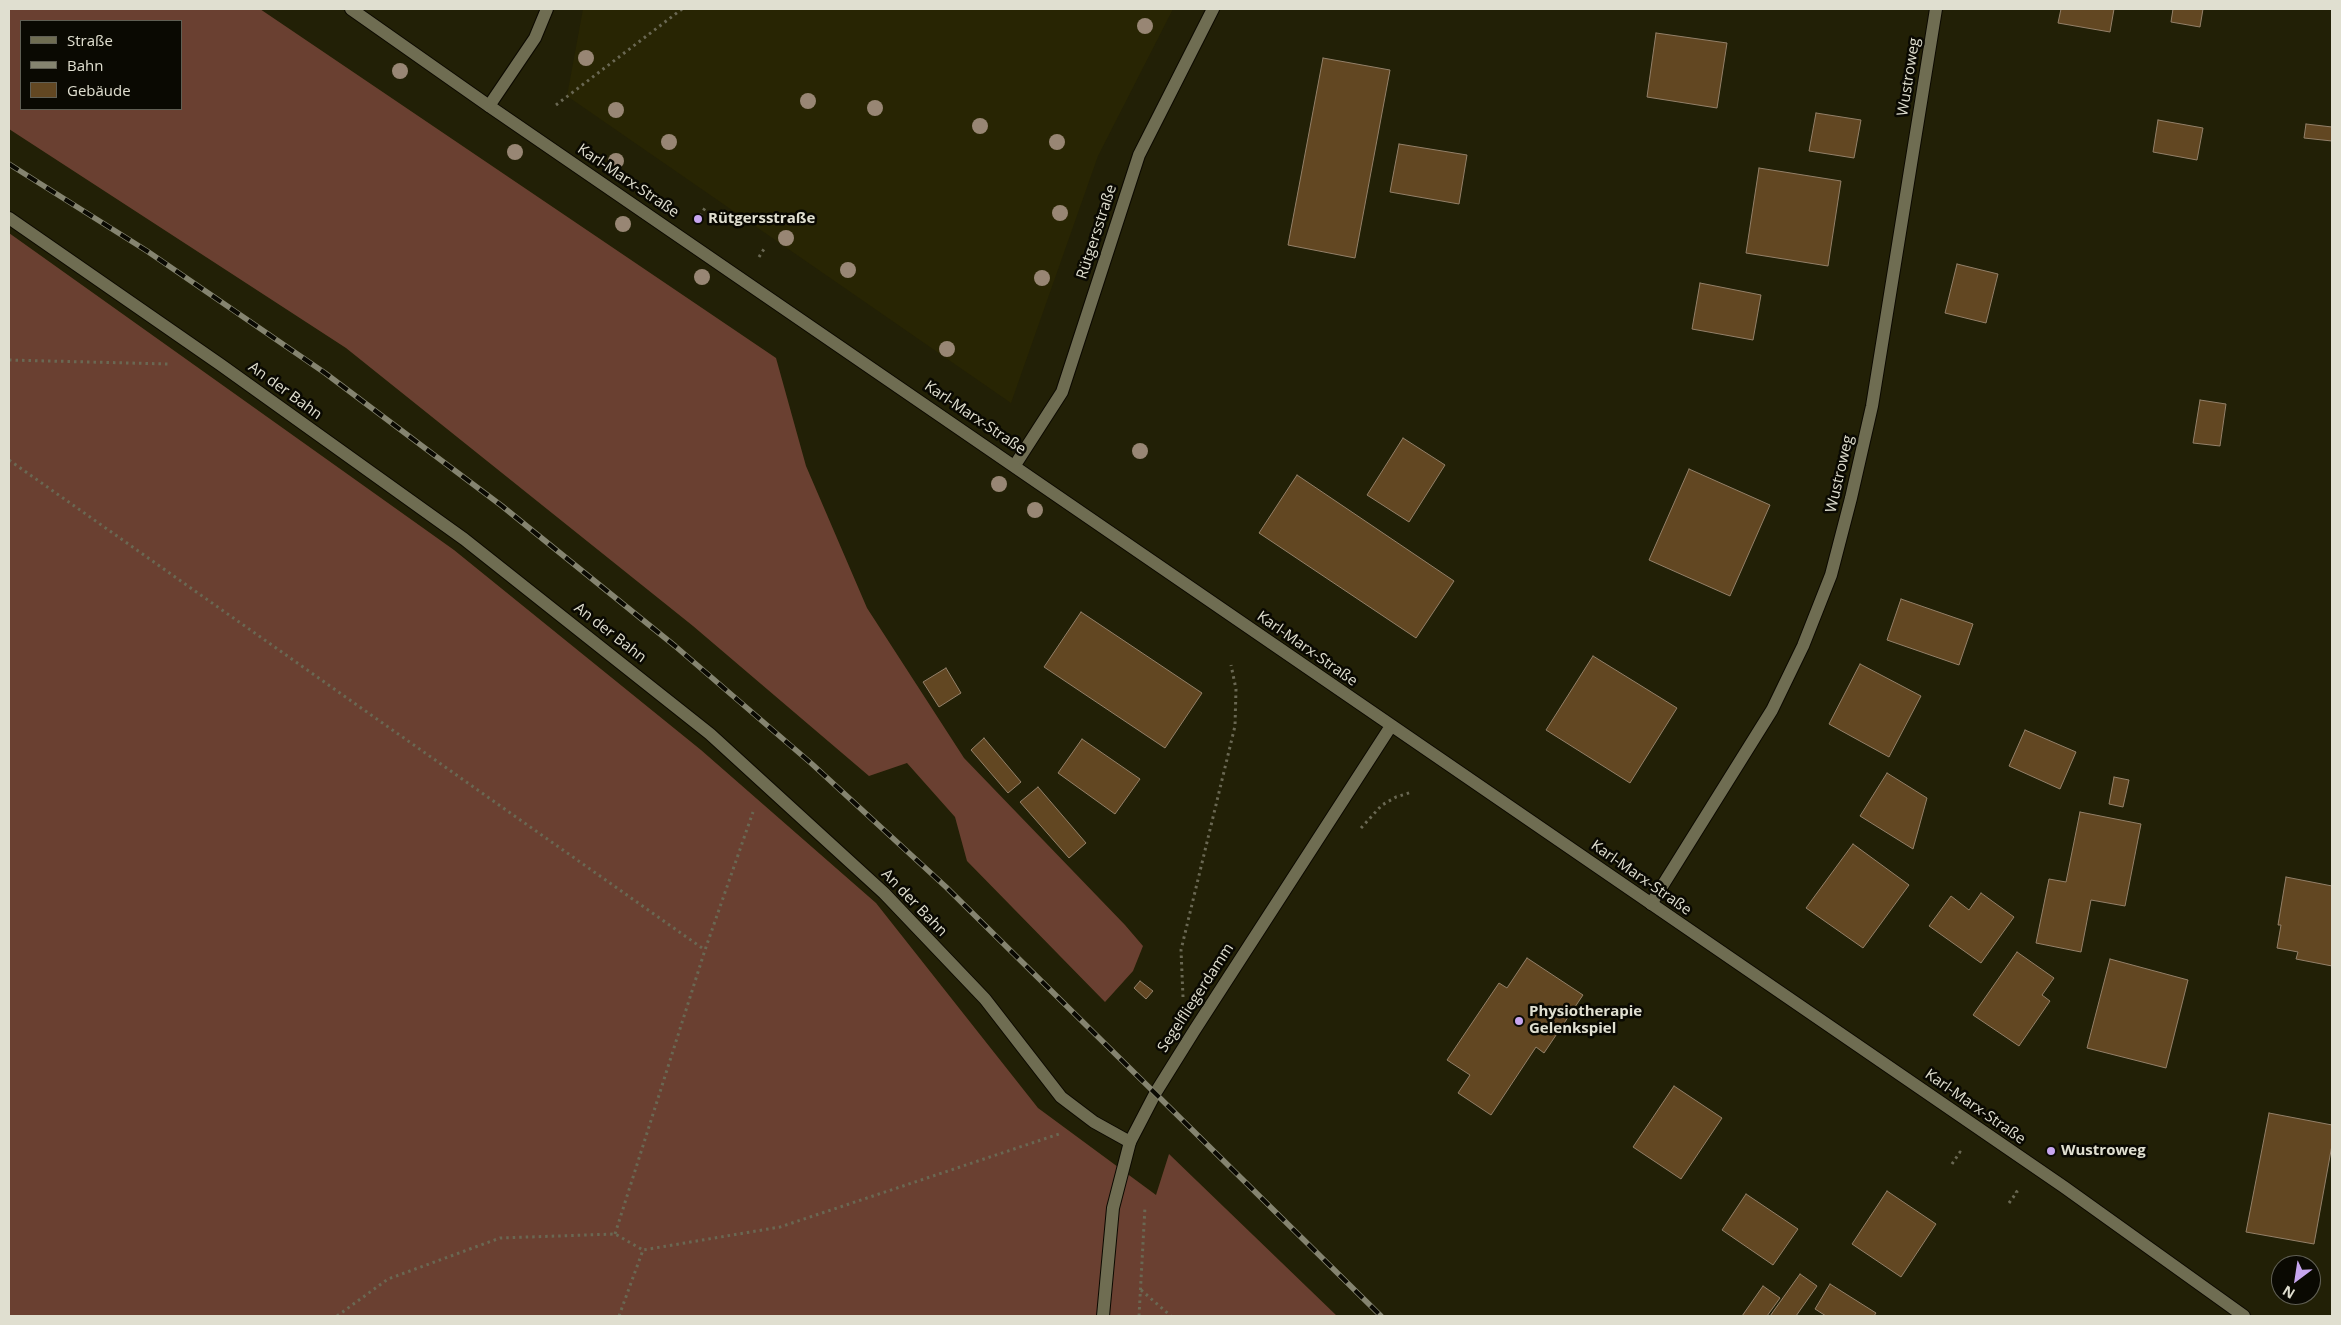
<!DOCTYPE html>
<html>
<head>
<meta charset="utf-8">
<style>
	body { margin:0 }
	#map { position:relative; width:2341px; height:1325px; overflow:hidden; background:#222006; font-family:"Open Sans",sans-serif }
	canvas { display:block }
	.frame { position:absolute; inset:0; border:10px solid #e0dfd0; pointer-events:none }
	.legend { position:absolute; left:20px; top:20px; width:162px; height:90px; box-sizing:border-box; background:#0a0902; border:1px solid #605f54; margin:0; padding:6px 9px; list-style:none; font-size:15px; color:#e0dfd0 }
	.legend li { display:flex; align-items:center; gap:10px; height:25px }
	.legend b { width:25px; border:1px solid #605f54 }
	.north { position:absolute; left:2271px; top:1255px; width:50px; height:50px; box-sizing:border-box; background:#0a0902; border:1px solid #605f54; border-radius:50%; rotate:211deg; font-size:14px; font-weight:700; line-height:20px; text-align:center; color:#e0dfd0 }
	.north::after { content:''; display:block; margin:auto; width:18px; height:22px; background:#c7a6ef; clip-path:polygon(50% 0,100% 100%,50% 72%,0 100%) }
</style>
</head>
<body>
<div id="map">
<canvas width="2341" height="1325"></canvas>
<div class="frame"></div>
<ul class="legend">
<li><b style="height:6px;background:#6f6d52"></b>Straße</li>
<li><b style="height:6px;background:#858470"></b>Bahn</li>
<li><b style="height:14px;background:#624722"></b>Gebäude</li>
</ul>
<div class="north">N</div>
</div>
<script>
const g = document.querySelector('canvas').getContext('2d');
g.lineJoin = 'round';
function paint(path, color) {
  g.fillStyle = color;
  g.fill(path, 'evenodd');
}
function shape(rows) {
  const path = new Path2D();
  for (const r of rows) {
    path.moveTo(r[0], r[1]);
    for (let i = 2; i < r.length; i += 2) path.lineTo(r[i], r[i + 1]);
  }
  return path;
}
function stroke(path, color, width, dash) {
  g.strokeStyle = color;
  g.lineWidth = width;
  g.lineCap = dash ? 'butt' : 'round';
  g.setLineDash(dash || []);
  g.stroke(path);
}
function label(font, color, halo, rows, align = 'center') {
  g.font = font + ' "Open Sans",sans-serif';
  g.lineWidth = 5;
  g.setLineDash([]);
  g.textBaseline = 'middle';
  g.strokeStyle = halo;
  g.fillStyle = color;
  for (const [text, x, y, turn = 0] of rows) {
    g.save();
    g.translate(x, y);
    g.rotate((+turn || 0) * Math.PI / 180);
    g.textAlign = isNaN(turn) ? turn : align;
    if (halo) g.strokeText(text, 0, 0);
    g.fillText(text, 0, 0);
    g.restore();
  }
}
const built = shape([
	[583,9,1173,9,1098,156,1011,403,567,96]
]);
const forest = shape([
	[9,9,260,9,776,358,806,466,867,608,964,758,1125,925,1143,946,1133,971,1105,1002,967,861,955,817,907,763,869,776,693,626,346,348,9,129],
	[21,21,181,21,181,109,21,109],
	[9,233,454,550,701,750,876,903,1038,1108,1156,1195,1169,1154,1337,1316,9,1316]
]);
const building = shape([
	[2061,9,2114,9,2110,32,2058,23,2061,9],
	[2173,9,2203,9,2200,27,2171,22,2173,9],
	[1656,33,1727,43,1717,108,1647,97,1656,33],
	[1323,58,1390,70,1355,258,1288,245,1323,58],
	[1816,113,1861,120,1854,158,1809,151,1816,113],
	[2158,120,2203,128,2197,160,2153,152,2158,120],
	[2306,124,2332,127,2332,141,2304,138,2306,124],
	[1399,144,1467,155,1459,204,1390,192,1399,144],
	[1759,168,1841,181,1828,266,1746,253,1759,168],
	[1957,264,1998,274,1986,323,1945,313,1957,264],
	[1700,283,1761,295,1753,340,1692,329,1700,283],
	[2200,400,2226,404,2220,446,2193,443,2200,400],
	[1403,438,1445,465,1409,522,1367,495,1403,438],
	[1689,469,1770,505,1730,596,1649,560,1689,469],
	[1297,475,1454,581,1416,638,1259,533,1297,475],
	[1901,599,1973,624,1959,665,1887,640,1901,599],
	[1081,612,1202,693,1165,748,1044,667,1081,612],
	[1593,656,1677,708,1630,783,1546,730,1593,656],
	[1860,664,1921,696,1889,757,1829,724,1860,664],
	[946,668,961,693,939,707,923,682,946,668],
	[2025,730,2076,752,2060,789,2009,766,2025,730],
	[984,738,1021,782,1008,793,971,750,984,738],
	[1082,739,1140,779,1115,814,1058,773,1082,739],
	[1887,773,1927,798,1913,849,1860,816,1887,773],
	[2114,777,2129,780,2123,807,2109,804,2114,777],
	[1038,787,1086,843,1069,858,1020,802,1038,787],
	[2080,812,2141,824,2125,906,2091,900,2081,952,2036,943,2049,879,2066,882,2080,812],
	[1853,844,1909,885,1863,948,1806,908,1853,844],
	[2286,877,2332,886,2332,966,2296,959,2298,952,2277,948,2281,925,2278,925,2286,877],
	[1981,893,2014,917,1981,963,1929,926,1951,896,1969,910,1981,893],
	[2017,952,2054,978,2042,995,2050,1001,2019,1046,1973,1015,2017,952],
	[1527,958,1583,995,1544,1053,1536,1047,1491,1115,1458,1093,1470,1075,1447,1060,1499,983,1507,988,1527,958],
	[2110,959,2188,980,2166,1068,2087,1048,2110,959],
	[1140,981,1153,991,1146,999,1134,988,1140,981],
	[1674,1086,1722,1118,1681,1179,1633,1147,1674,1086],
	[2269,1113,2332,1125,2332,1145,2314,1244,2246,1232,2269,1113],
	[1887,1191,1936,1224,1901,1277,1852,1244,1887,1191],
	[1746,1194,1798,1229,1773,1265,1722,1230,1746,1194],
	[1800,1274,1817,1286,1796,1316,1770,1316,1800,1274],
	[1830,1284,1876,1313,1874,1316,1826,1316,1815,1309,1830,1284],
	[1763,1286,1780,1298,1767,1316,1742,1316,1763,1286]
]);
const path = shape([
	[556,105,682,9],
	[700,216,705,208],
	[759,257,764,249],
	[9,360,168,364],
	[9,460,705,950],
	[1361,828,1382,805,1396,797,1412,792],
	[1183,997,1181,950,1235,726,1236,689,1231,665],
	[1952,1164,1960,1152,1962,1154],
	[2009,1203,2017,1192,2014,1190],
	[615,1234,705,950,753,812],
	[1141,1290,1171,1316],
	[337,1316,388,1279,500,1238,615,1234,643,1250],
	[619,1316,643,1250,780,1227,1062,1133],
	[1139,1316,1145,1207]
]);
const minor = shape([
	[489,106,535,38,547,9],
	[9,218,221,365,464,539,710,734,884,893,985,999,1061,1097,1094,1122,1130,1142],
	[1015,465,1062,392,1139,155,1213,9],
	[1651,904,1772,710,1803,646,1831,575,1851,498,1872,406,1936,9]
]);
const tertiary = shape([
	[351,9,489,106,2064,1187,2244,1316],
	[1103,1316,1113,1208,1130,1142,1156,1092,1194,1031,1391,726]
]);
const rail = shape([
	[9,164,147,251,325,373,502,506,675,646,812,764,946,887,1381,1316]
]);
const trees = [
	[1145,26],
	[586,58],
	[400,71],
	[808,101],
	[875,108],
	[616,110],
	[980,126],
	[669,142],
	[1057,142],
	[515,152],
	[616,161],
	[1060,213],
	[623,224],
	[786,238],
	[848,270],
	[702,277],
	[1042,278],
	[947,349],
	[1140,451],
	[999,484],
	[1035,510]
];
const markers = [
	[698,219,5,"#c7a6ef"],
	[1519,1021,5,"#c7a6ef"],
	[2051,1151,5,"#c7a6ef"]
];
const streetNames = [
	["Wustroweg",1909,77,-81],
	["Karl-Marx-Straße",628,181,34],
	["Rütgersstraße",1097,232,-72],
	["An der Bahn",285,391,36],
	["Karl-Marx-Straße",975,418,34],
	["Wustroweg",1840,474,-77],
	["An der Bahn",610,633,38],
	["Karl-Marx-Straße",1307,649,35],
	["Karl-Marx-Straße",1641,878,35],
	["An der Bahn",914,903,46],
	["Segelfliegerdamm",1196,998,-57],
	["Karl-Marx-Straße",1975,1107,35]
];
const poiNames = [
	["Rütgersstraße",708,219],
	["Physiotherapie",1529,1012],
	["Gelenkspiel",1529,1029],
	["Wustroweg",2061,1151]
];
paint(built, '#282503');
paint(forest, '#6a4031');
paint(building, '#624722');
stroke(building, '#938069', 1);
stroke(minor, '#0c0900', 14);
stroke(tertiary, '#0c0900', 14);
stroke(path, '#6a6853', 3, [2.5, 4]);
stroke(minor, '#6f6d52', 12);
stroke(tertiary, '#6f6d52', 12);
stroke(rail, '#858470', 5.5);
stroke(rail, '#0a0902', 4, [11]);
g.fillStyle = '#988674';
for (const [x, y] of trees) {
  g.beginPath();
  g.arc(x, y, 8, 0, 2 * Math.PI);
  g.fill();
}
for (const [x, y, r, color] of markers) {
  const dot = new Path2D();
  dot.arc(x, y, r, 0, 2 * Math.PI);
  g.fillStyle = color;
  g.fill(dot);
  stroke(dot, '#0a0902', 2);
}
label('15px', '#e0dfd0', '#0a0902', streetNames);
label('bold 15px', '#e0dfd0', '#0a0902', poiNames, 'left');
</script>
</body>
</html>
